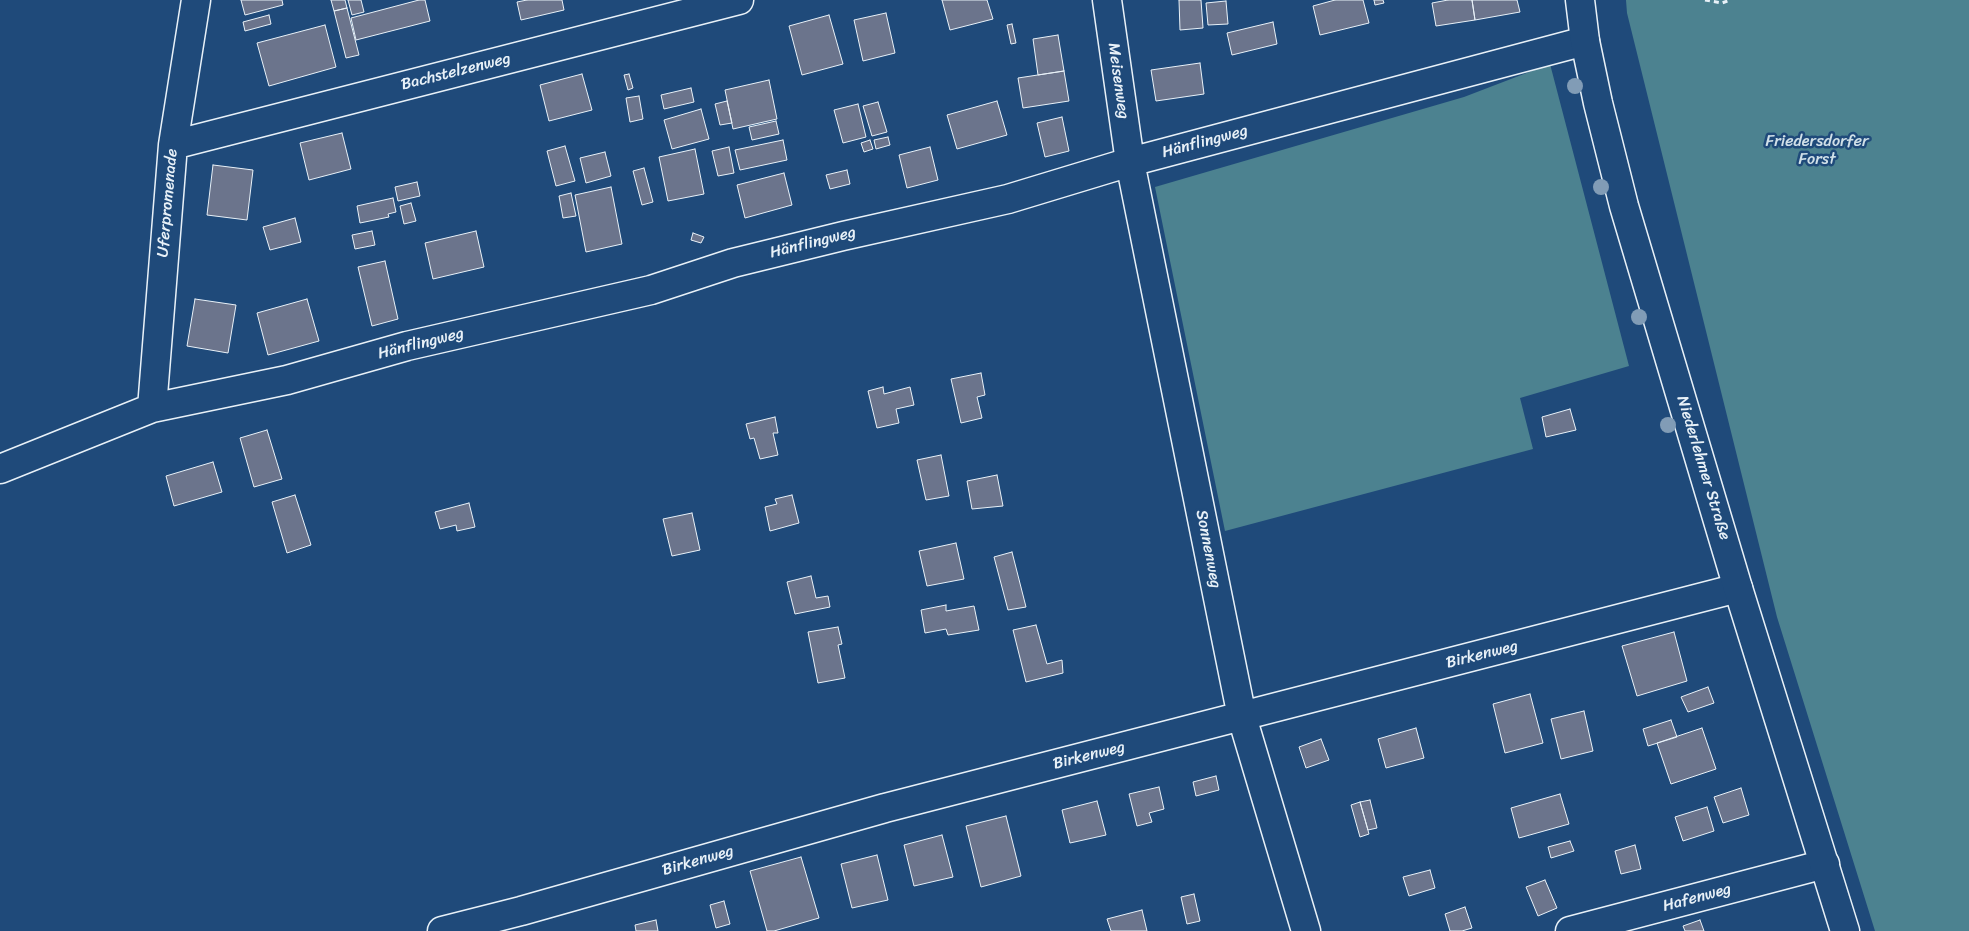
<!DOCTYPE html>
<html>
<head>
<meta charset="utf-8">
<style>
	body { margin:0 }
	canvas { display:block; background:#1f4a7a }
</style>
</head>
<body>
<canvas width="1969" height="931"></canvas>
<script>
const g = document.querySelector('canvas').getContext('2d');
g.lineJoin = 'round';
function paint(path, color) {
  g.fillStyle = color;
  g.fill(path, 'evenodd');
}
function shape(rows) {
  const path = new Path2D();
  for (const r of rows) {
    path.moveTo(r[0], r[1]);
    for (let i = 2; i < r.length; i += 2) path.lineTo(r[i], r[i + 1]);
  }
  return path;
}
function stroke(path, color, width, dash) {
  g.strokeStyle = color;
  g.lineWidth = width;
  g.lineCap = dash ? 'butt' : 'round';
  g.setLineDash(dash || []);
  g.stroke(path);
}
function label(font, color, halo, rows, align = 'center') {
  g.font = font + ' Sriracha,sans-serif';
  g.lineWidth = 5;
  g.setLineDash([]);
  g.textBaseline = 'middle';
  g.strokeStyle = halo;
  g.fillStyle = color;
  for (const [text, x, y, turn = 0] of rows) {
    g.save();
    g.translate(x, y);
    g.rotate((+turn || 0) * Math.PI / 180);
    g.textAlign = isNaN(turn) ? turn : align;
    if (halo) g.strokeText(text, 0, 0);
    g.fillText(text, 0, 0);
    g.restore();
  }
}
const green = shape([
	[1626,0,1969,0,1969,931,1875,931,1777,617,1627,13],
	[1550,64,1629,366,1520,398,1533,449,1225,531,1155,187,1464,97]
]);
const building = shape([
	[241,0,282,0,283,5,245,15,241,0],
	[331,0,345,0,347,8,334,11,331,0],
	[348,0,361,0,364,12,352,15,348,0],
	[419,0,425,0,430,21,356,40,351,18,419,0],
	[527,0,562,0,564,10,521,20,517,2,527,0],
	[942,0,987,0,993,19,950,30,942,0],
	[1179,0,1201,0,1203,28,1180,30,1179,0],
	[1335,0,1363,0,1369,23,1320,35,1313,6,1335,0],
	[1374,0,1383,0,1384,3,1375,5,1374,0],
	[1448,0,1472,0,1475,20,1436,26,1432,3,1448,0],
	[1472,0,1517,0,1520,12,1475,20,1472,0],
	[1226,1,1228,24,1208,25,1206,3,1226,1],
	[347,8,359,55,346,58,334,11,347,8],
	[886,13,895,53,863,61,854,20,886,13],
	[269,15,271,24,245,31,243,22,269,15],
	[829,15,843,64,802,75,789,26,829,15],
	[1273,22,1277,44,1232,55,1227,33,1273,22],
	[1012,24,1016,43,1011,44,1007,25,1012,24],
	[325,25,336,67,269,86,257,43,325,25],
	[1058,35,1064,71,1038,75,1033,39,1058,35],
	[1200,63,1204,94,1156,101,1151,70,1200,63],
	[1064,71,1069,101,1023,108,1018,78,1064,71],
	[582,74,592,110,549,121,540,85,582,74],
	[629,74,633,88,628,90,624,75,629,74],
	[769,80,777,119,733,129,725,90,769,80],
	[691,88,694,102,664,109,661,95,691,88],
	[639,96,643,119,630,122,626,98,639,96],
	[727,101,732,123,720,125,715,104,727,101],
	[997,101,1007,135,957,149,947,115,997,101],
	[878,102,887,132,872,136,863,106,878,102],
	[858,104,866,137,843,143,834,110,858,104],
	[701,109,709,139,672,149,664,120,701,109],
	[1062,117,1069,151,1045,157,1037,123,1062,117],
	[776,121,779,134,752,140,749,127,776,121],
	[342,133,351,169,309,180,300,143,342,133],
	[888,137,890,145,876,149,874,140,888,137],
	[783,140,787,160,740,170,735,150,783,140],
	[870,140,873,149,864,152,861,143,870,140],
	[565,146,575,181,556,186,547,151,565,146],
	[729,147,734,173,718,176,712,151,729,147],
	[930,147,938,180,907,188,899,155,930,147],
	[695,149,704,194,668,201,659,157,695,149],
	[605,152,611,176,586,183,580,158,605,152],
	[213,165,253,170,247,220,207,215,213,165],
	[644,168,653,202,642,205,633,171,644,168],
	[847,170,850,184,830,189,826,175,847,170],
	[784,173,792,205,745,218,737,185,784,173],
	[417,182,420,196,398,201,395,187,417,182],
	[611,187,622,244,586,252,575,195,611,187],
	[571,193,576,216,563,218,559,196,571,193],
	[393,198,396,212,388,214,389,217,360,223,357,206,393,198],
	[411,203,416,221,404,224,400,206,411,203],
	[295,218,301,242,270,250,263,227,295,218],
	[372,231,375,245,355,249,352,235,372,231],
	[476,231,484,267,433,279,425,243,476,231],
	[693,233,704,237,701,243,691,240,693,233],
	[385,261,398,319,372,326,358,267,385,261],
	[195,299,236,305,228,353,187,346,195,299],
	[307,299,319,341,268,355,257,313,307,299],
	[981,373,985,395,977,397,982,418,961,423,951,379,981,373],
	[883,387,884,394,910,387,914,405,896,409,899,423,877,428,868,391,883,387],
	[1570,409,1576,430,1546,437,1542,417,1570,409],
	[775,417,778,433,773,433,778,455,760,459,754,438,750,439,746,424,775,417],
	[267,430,282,479,254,487,240,438,267,430],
	[941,455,949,496,926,500,917,460,941,455],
	[213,462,222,492,174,506,166,476,213,462],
	[997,475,1003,506,972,509,967,481,997,475],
	[295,495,311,545,287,553,272,502,295,495],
	[792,495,799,523,770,531,765,507,777,504,775,499,792,495],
	[469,503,475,527,457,531,456,525,440,529,435,512,469,503],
	[692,513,700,550,672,556,663,519,692,513],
	[956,543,964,579,927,586,919,551,956,543],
	[1012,552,1026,607,1008,610,994,557,1012,552],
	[811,576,816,598,828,596,830,607,795,614,787,582,811,576],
	[946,605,946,611,974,606,979,630,948,635,946,629,925,633,921,610,946,605],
	[1036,625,1047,664,1062,660,1063,673,1026,682,1013,630,1036,625],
	[838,627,842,644,838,645,845,678,818,683,808,632,838,627],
	[1674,632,1687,681,1637,696,1622,646,1674,632],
	[1708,687,1714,703,1688,712,1681,697,1708,687],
	[1530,694,1543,743,1505,753,1493,704,1530,694],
	[1584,711,1593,751,1561,759,1551,719,1584,711],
	[1671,720,1677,737,1648,746,1643,729,1671,720],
	[1416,728,1424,758,1386,768,1378,739,1416,728],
	[1702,728,1716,769,1671,784,1657,743,1702,728],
	[1321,739,1329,760,1306,768,1299,747,1321,739],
	[1216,776,1219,790,1196,796,1193,782,1216,776],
	[1159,787,1164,809,1149,813,1152,822,1137,826,1129,794,1159,787],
	[1741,788,1749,815,1723,823,1714,797,1741,788],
	[1560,794,1569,824,1519,838,1511,808,1560,794],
	[1370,800,1377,828,1368,830,1360,802,1370,800],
	[1097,801,1106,835,1070,843,1062,810,1097,801],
	[1360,802,1369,834,1360,837,1351,805,1360,802],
	[1707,807,1714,831,1683,841,1675,817,1707,807],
	[1006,816,1021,876,981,887,966,826,1006,816],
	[942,835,953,877,914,886,904,845,942,835],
	[1570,841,1574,851,1551,858,1548,847,1570,841],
	[1635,845,1641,869,1621,874,1615,851,1635,845],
	[877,855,888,900,852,908,841,864,877,855],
	[801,857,819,918,774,931,767,931,750,871,801,857],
	[1430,870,1435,888,1409,896,1403,877,1430,870],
	[1545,880,1557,908,1538,916,1526,887,1545,880],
	[1194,894,1200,921,1187,924,1181,897,1194,894],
	[724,901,730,924,716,928,710,905,724,901],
	[1465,907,1472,928,1462,931,1450,931,1445,914,1465,907],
	[1142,910,1147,931,1111,931,1107,919,1142,910],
	[656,920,658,931,636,931,635,925,656,920],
	[1700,920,1704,931,1685,931,1683,926,1700,920]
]);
const path = shape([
	[1705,0,1722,3,1730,0]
]);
const minor = shape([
	[1107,0,1130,162,1242,717,1306,931],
	[173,145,739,0],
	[152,408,173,145,196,0],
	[0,469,152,408,287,380,407,346,651,290,733,263,843,236,1008,199,1130,162,1585,41],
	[442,931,521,911,885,808,1738,588],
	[1570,931,1825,864]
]);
const major = shape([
	[1580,0,1585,41,1598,103,1624,206,1738,588,1845,931]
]);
const trees = [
	[1575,86],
	[1601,187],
	[1639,317],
	[1668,425]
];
const streetNames = [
	["Bachstelzenweg",456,72,-14],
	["Meisenweg",1118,81,82],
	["Hänflingweg",1205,142,-15],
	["Uferpromenade",168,203,-85],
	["Hänflingweg",813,243,-14],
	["Hänflingweg",421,344,-14],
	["Niederlehmer Straße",1703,468,73],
	["Sonnenweg",1208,549,79],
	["Birkenweg",1482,655,-14],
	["Birkenweg",1089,756,-14],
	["Birkenweg",698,861,-16],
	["Hafenweg",1697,898,-15]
];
const parkNames = [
	["Friedersdorfer",1817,142],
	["Forst",1817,160]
];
paint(green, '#4c8290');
paint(building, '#6b748c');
stroke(building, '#e8f1f8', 1);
stroke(minor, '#e8f1f8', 31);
stroke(major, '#e8f1f8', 31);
stroke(path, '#e8f1f8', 3, [5, 4]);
stroke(minor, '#1f4a7a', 28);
stroke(major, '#1f4a7a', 28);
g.fillStyle = '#819cb6';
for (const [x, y] of trees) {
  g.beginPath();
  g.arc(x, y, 8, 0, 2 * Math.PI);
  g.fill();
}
label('16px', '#e8f1f8', '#1f4a7a', streetNames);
label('16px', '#d1e0e8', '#1f4a7a', parkNames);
</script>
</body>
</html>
